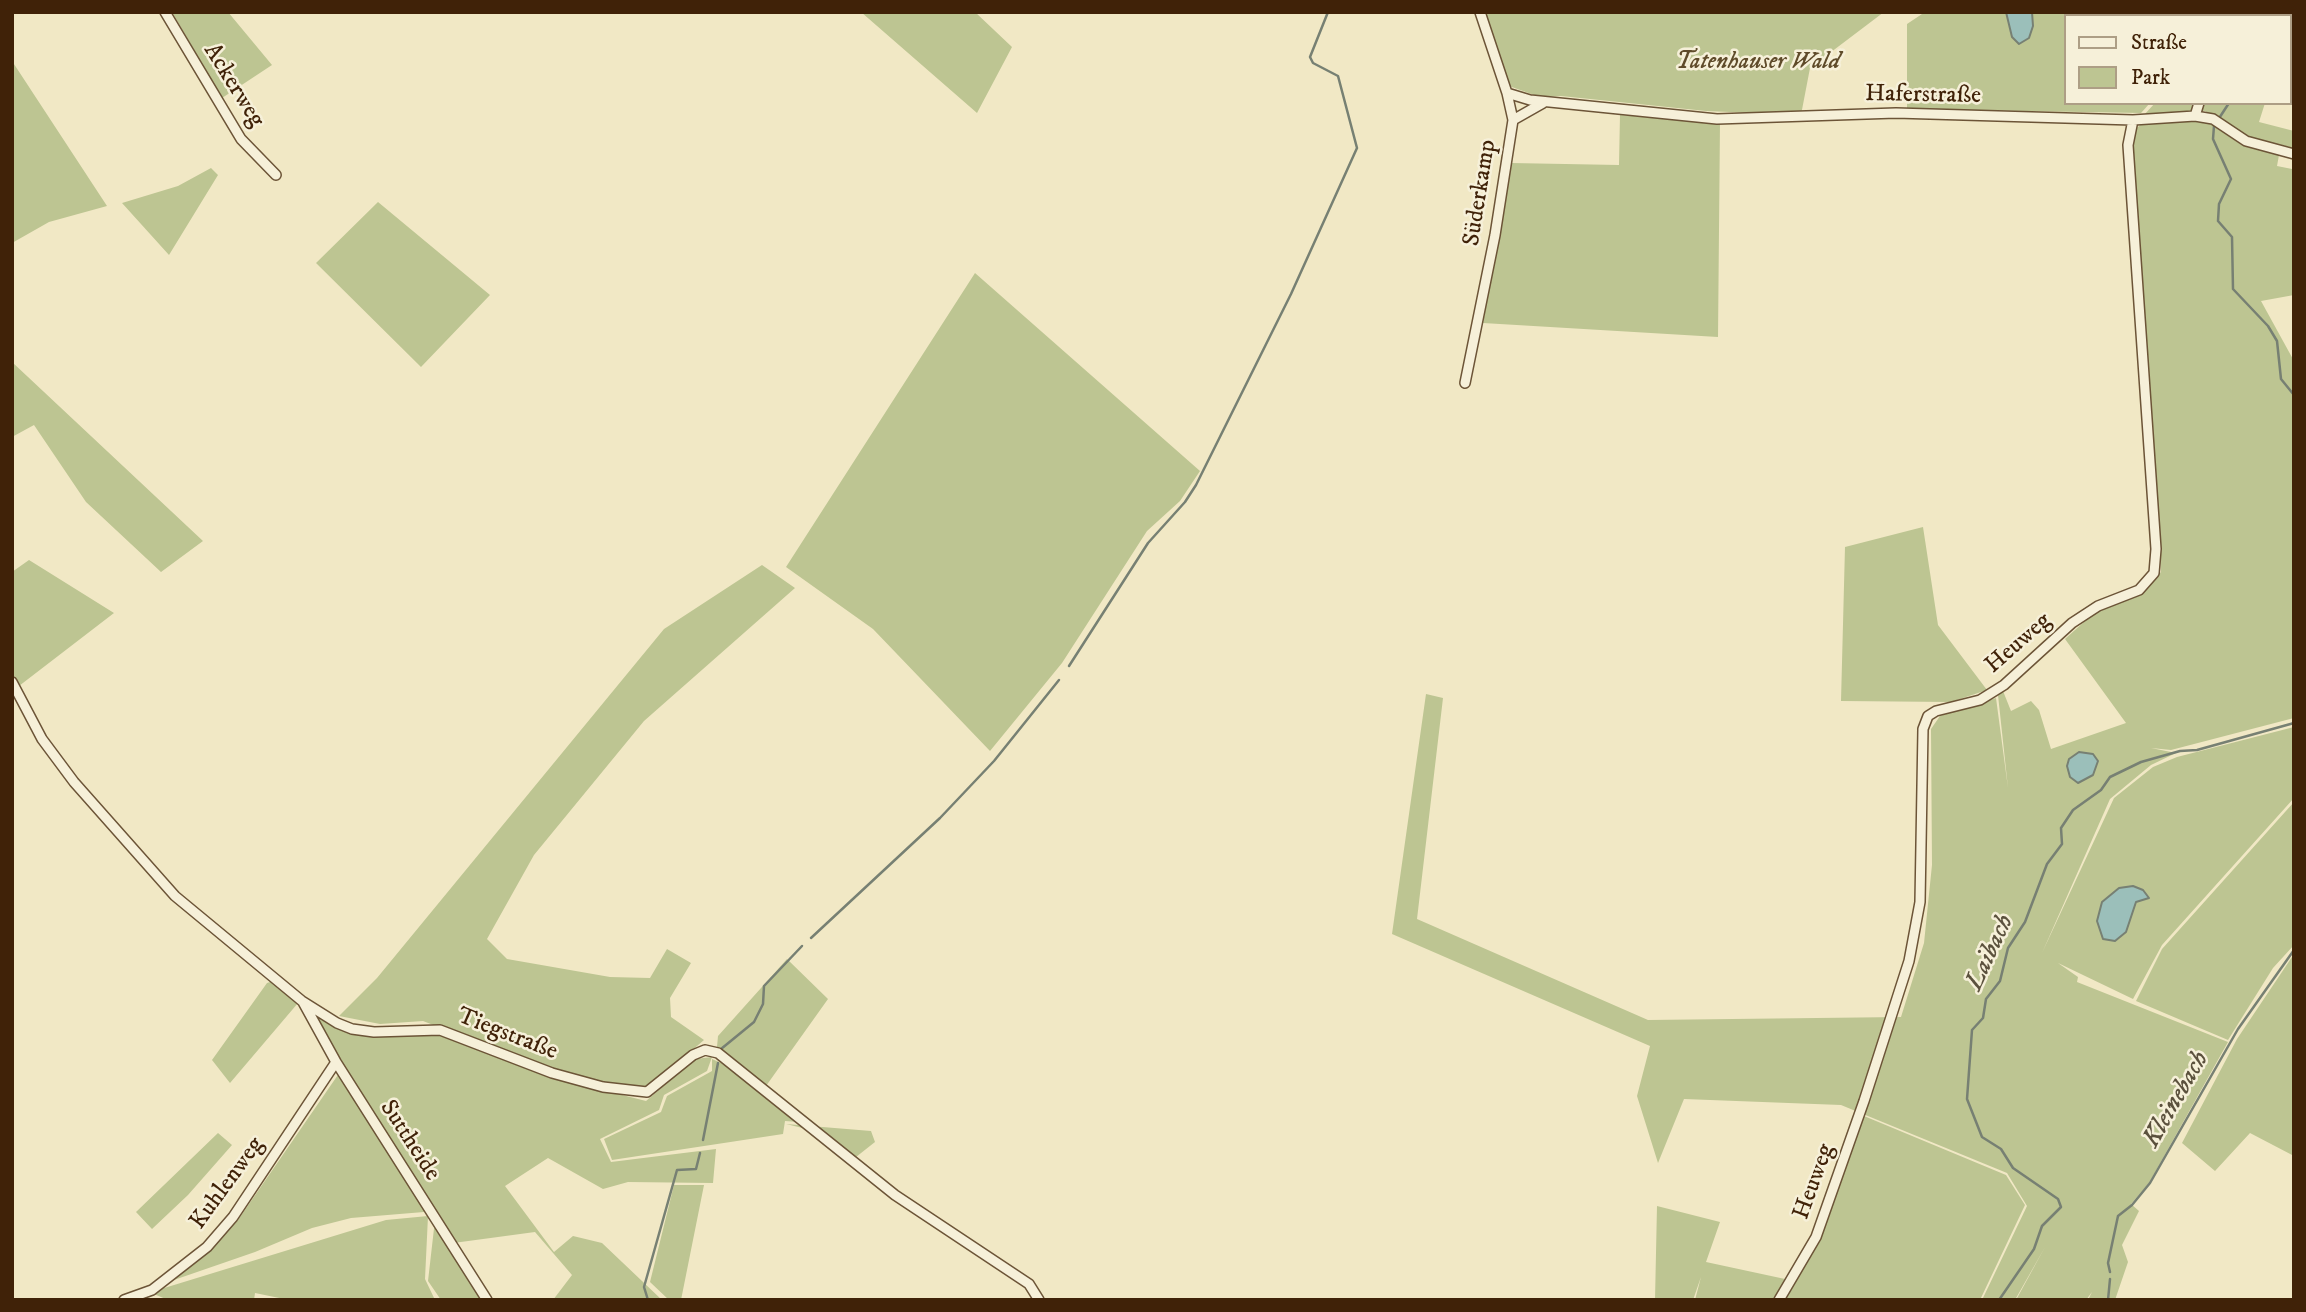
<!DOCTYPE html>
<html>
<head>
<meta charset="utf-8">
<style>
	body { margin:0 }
	#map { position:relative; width:2306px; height:1312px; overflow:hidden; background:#f1e8c5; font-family:"IM FELL DW Pica",serif }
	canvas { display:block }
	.frame { position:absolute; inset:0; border:14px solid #402208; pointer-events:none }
	.legend { position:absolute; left:2064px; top:14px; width:228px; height:91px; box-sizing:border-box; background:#f6f0d9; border:2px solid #ad9e85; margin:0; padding:9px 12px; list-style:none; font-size:21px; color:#402208 }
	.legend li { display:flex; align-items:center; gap:14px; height:35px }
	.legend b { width:35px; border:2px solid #ad9e85 }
</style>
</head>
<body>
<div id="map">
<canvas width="2306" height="1312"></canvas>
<div class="frame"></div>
<ul class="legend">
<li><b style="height:9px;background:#f6f0d9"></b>Straße</li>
<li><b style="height:19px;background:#bdc592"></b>Park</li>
</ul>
</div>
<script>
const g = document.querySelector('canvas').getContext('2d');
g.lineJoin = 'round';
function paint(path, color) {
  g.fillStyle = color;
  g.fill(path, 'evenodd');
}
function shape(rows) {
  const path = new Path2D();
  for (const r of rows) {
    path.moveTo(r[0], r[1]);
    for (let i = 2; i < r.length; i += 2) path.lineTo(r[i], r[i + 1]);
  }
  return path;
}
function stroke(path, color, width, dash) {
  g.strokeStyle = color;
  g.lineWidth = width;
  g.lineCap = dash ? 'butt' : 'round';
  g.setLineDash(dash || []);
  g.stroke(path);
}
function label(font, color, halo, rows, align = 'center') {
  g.font = font + ' "IM FELL DW Pica",serif';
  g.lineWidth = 5;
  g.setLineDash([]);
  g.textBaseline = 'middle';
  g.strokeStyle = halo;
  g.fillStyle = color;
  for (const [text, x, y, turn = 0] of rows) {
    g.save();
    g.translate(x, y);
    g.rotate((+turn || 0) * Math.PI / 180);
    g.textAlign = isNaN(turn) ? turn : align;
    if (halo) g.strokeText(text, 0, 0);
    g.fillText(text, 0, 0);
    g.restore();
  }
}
const green = shape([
	[172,12,228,12,272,65,222,98],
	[861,12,975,12,1012,47,977,113],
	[1483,12,1884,12,1810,68,1801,115,1706,111,1561,96,1540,97,1509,86],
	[1925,12,2202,12,2201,16,2066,16,2066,103,2150,103,2141,113,1907,109,1907,24],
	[12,61,107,206,49,222,12,243],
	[2155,103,2265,103,2259,122,2294,131,2294,148,2249,137,2205,111,2144,115],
	[1620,115,1720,122,1718,337,1483,323,1511,163,1619,165],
	[2188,121,2211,124,2243,146,2279,155,2277,166,2292,169,2294,165,2294,295,2261,301,2294,361,2294,718,2171,750,2151,748,2176,753,2151,765,2110,799,2042,953,2114,798,2153,767,2177,757,2294,727,2294,798,2162,945,2133,999,2058,963,2078,977,2077,982,2228,1042,2149,1183,2131,1204,2139,1211,2122,1245,2128,1262,2115,1300,2088,1300,2092,1292,2086,1300,2016,1300,2045,1247,2015,1300,1982,1300,2027,1206,2007,1173,1841,1105,1684,1099,1658,1163,1637,1096,1650,1046,1392,934,1426,694,1443,698,1417,919,1648,1020,1901,1017,1924,943,1932,865,1931,729,1940,716,1996,698,2008,788,1998,695,2003,691,2011,711,2031,701,2039,710,2051,749,2126,723,2065,639,2095,612,2145,590,2161,572,2131,145,2134,130,2143,123],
	[211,168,218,175,169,255,122,203,178,186],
	[378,202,490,295,421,367,316,263],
	[975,273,1200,471,1180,501,1147,531,1062,663,990,751,873,629,786,567],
	[12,362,203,541,161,572,86,502,34,425,12,437],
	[1923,527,1938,625,1987,690,1951,702,1841,701,1845,547],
	[29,560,114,613,19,686,12,672,12,572],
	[762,565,795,588,644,721,534,855,487,939,507,959,610,977,650,978,667,949,691,963,670,998,671,1017,704,1040,647,1089,602,1084,553,1071,423,1021,380,1024,339,1016,377,978,664,629],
	[2294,802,2294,945,2273,968,2228,1040,2136,1001,2162,949],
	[2294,954,2294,1156,2250,1133,2215,1171,2182,1143,2237,1039],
	[787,959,828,999,766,1086,717,1047,718,1036],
	[273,981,298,1003,230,1083,212,1060,267,983],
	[316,1015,335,1025,378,1032,423,1029,551,1077,646,1101,695,1059,712,1057,707,1071,664,1095,659,1110,600,1139,611,1162,716,1149,713,1183,628,1182,603,1189,548,1158,505,1186,554,1252,573,1236,602,1243,662,1300,553,1300,572,1275,535,1232,446,1244,481,1300,441,1300,428,1281,436,1211,351,1218,312,1228,255,1252,171,1281,210,1249,238,1220,342,1069,314,1018],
	[712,1059,728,1066,799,1122,785,1121,783,1134,612,1160,604,1139,661,1112,667,1096,712,1071],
	[1864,1116,2006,1175,2025,1205,1980,1300,1783,1300,1823,1225],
	[786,1124,871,1131,875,1142,856,1157,827,1134],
	[218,1133,232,1145,188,1195,152,1229,136,1212],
	[674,1185,704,1185,681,1300,669,1300,650,1282],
	[1657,1206,1720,1222,1706,1262,1785,1279,1774,1300,1695,1300,1701,1277,1693,1300,1655,1300],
	[428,1216,425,1279,435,1300,289,1300,255,1293,254,1300,168,1300,154,1294,161,1289,386,1220]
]);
const water = shape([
	[2006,12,2032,12,2033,26,2029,38,2019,44,2012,37,2006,12],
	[2079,752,2093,754,2098,761,2093,775,2078,783,2070,777,2067,766,2069,759,2079,752],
	[2133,886,2143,890,2149,898,2136,902,2126,932,2115,941,2103,939,2097,921,2102,902,2119,888,2133,886]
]);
const stream = shape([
	[2271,16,2273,12],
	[2229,103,2214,126,2213,139,2231,179,2219,204,2218,221,2232,237,2233,289,2268,326,2277,341,2281,379,2294,395],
	[1069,666,1148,543,1185,502,1196,485,1291,294,1357,148,1338,76,1313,63,1310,57,1328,12],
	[811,938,940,818,994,761,1059,680],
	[721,1049,754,1022,763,1004,764,986,802,946],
	[703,1140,718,1063],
	[2110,1272,2108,1263,2118,1216,2132,1205,2150,1183,2238,1029,2294,950],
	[648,1300,644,1287,677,1170,696,1169,700,1153],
	[1999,1300,2034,1249,2042,1226,2061,1207,2058,1199,2013,1168,2001,1149,1982,1137,1967,1099,1972,1030,1983,1018,1986,999,2000,981,2008,948,2025,922,2047,864,2062,844,2061,828,2073,810,2101,790,2110,777,2141,762,2180,751,2197,750,2294,723],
	[2108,1300,2110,1279]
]);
const minor = shape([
	[165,12,241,139,276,175],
	[2222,16,2222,12],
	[1507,93,1530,100,1717,119,1896,113,2133,120,2195,116,2213,119,2246,141,2294,154],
	[2195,116,2199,103],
	[1513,120,1543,103],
	[1465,383,1495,235,1513,120,1507,93,1480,12],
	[12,682,42,739,74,782,175,896,302,1001,337,1023,352,1029,374,1032,440,1030,552,1073,603,1087,647,1092,693,1055,705,1050,718,1053,895,1195,1029,1284,1039,1300],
	[303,1002,336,1062,487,1300],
	[124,1300,152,1290,207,1247,233,1217,336,1062],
	[1779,1300,1816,1237,1864,1101,1909,961,1920,902,1923,729,1928,716,1936,711,1980,700,2004,685,2072,623,2098,606,2139,590,2154,573,2156,549,2128,145,2133,120]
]);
const parkNames = [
	["Tatenhauser Wald",1758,63]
];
const streetNames = [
	["Ackerweg",233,86,58],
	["Haferstraße",1923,96,1],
	["Süderkamp",1481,193,-81],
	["Heuweg",2019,644,-41],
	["Tiegstraße",507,1035,21],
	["Suttheide",409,1141,57],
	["Heuweg",1815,1182,-70],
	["Kuhlenweg",228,1184,-54]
];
const waterNames = [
	["Laibach",1991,953,-65],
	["Kleinebach",2177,1100,-60]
];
paint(green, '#bdc592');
paint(water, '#9bbfba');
stroke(water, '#778073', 2);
stroke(stream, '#778073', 2.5);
stroke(minor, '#6c5437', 12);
stroke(minor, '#f6f0d9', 9);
label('italic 24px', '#5f4b2a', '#f6f0d9', parkNames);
label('24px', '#402208', '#f6f0d9', streetNames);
label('italic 26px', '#5b513d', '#f6f0d9', waterNames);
</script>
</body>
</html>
